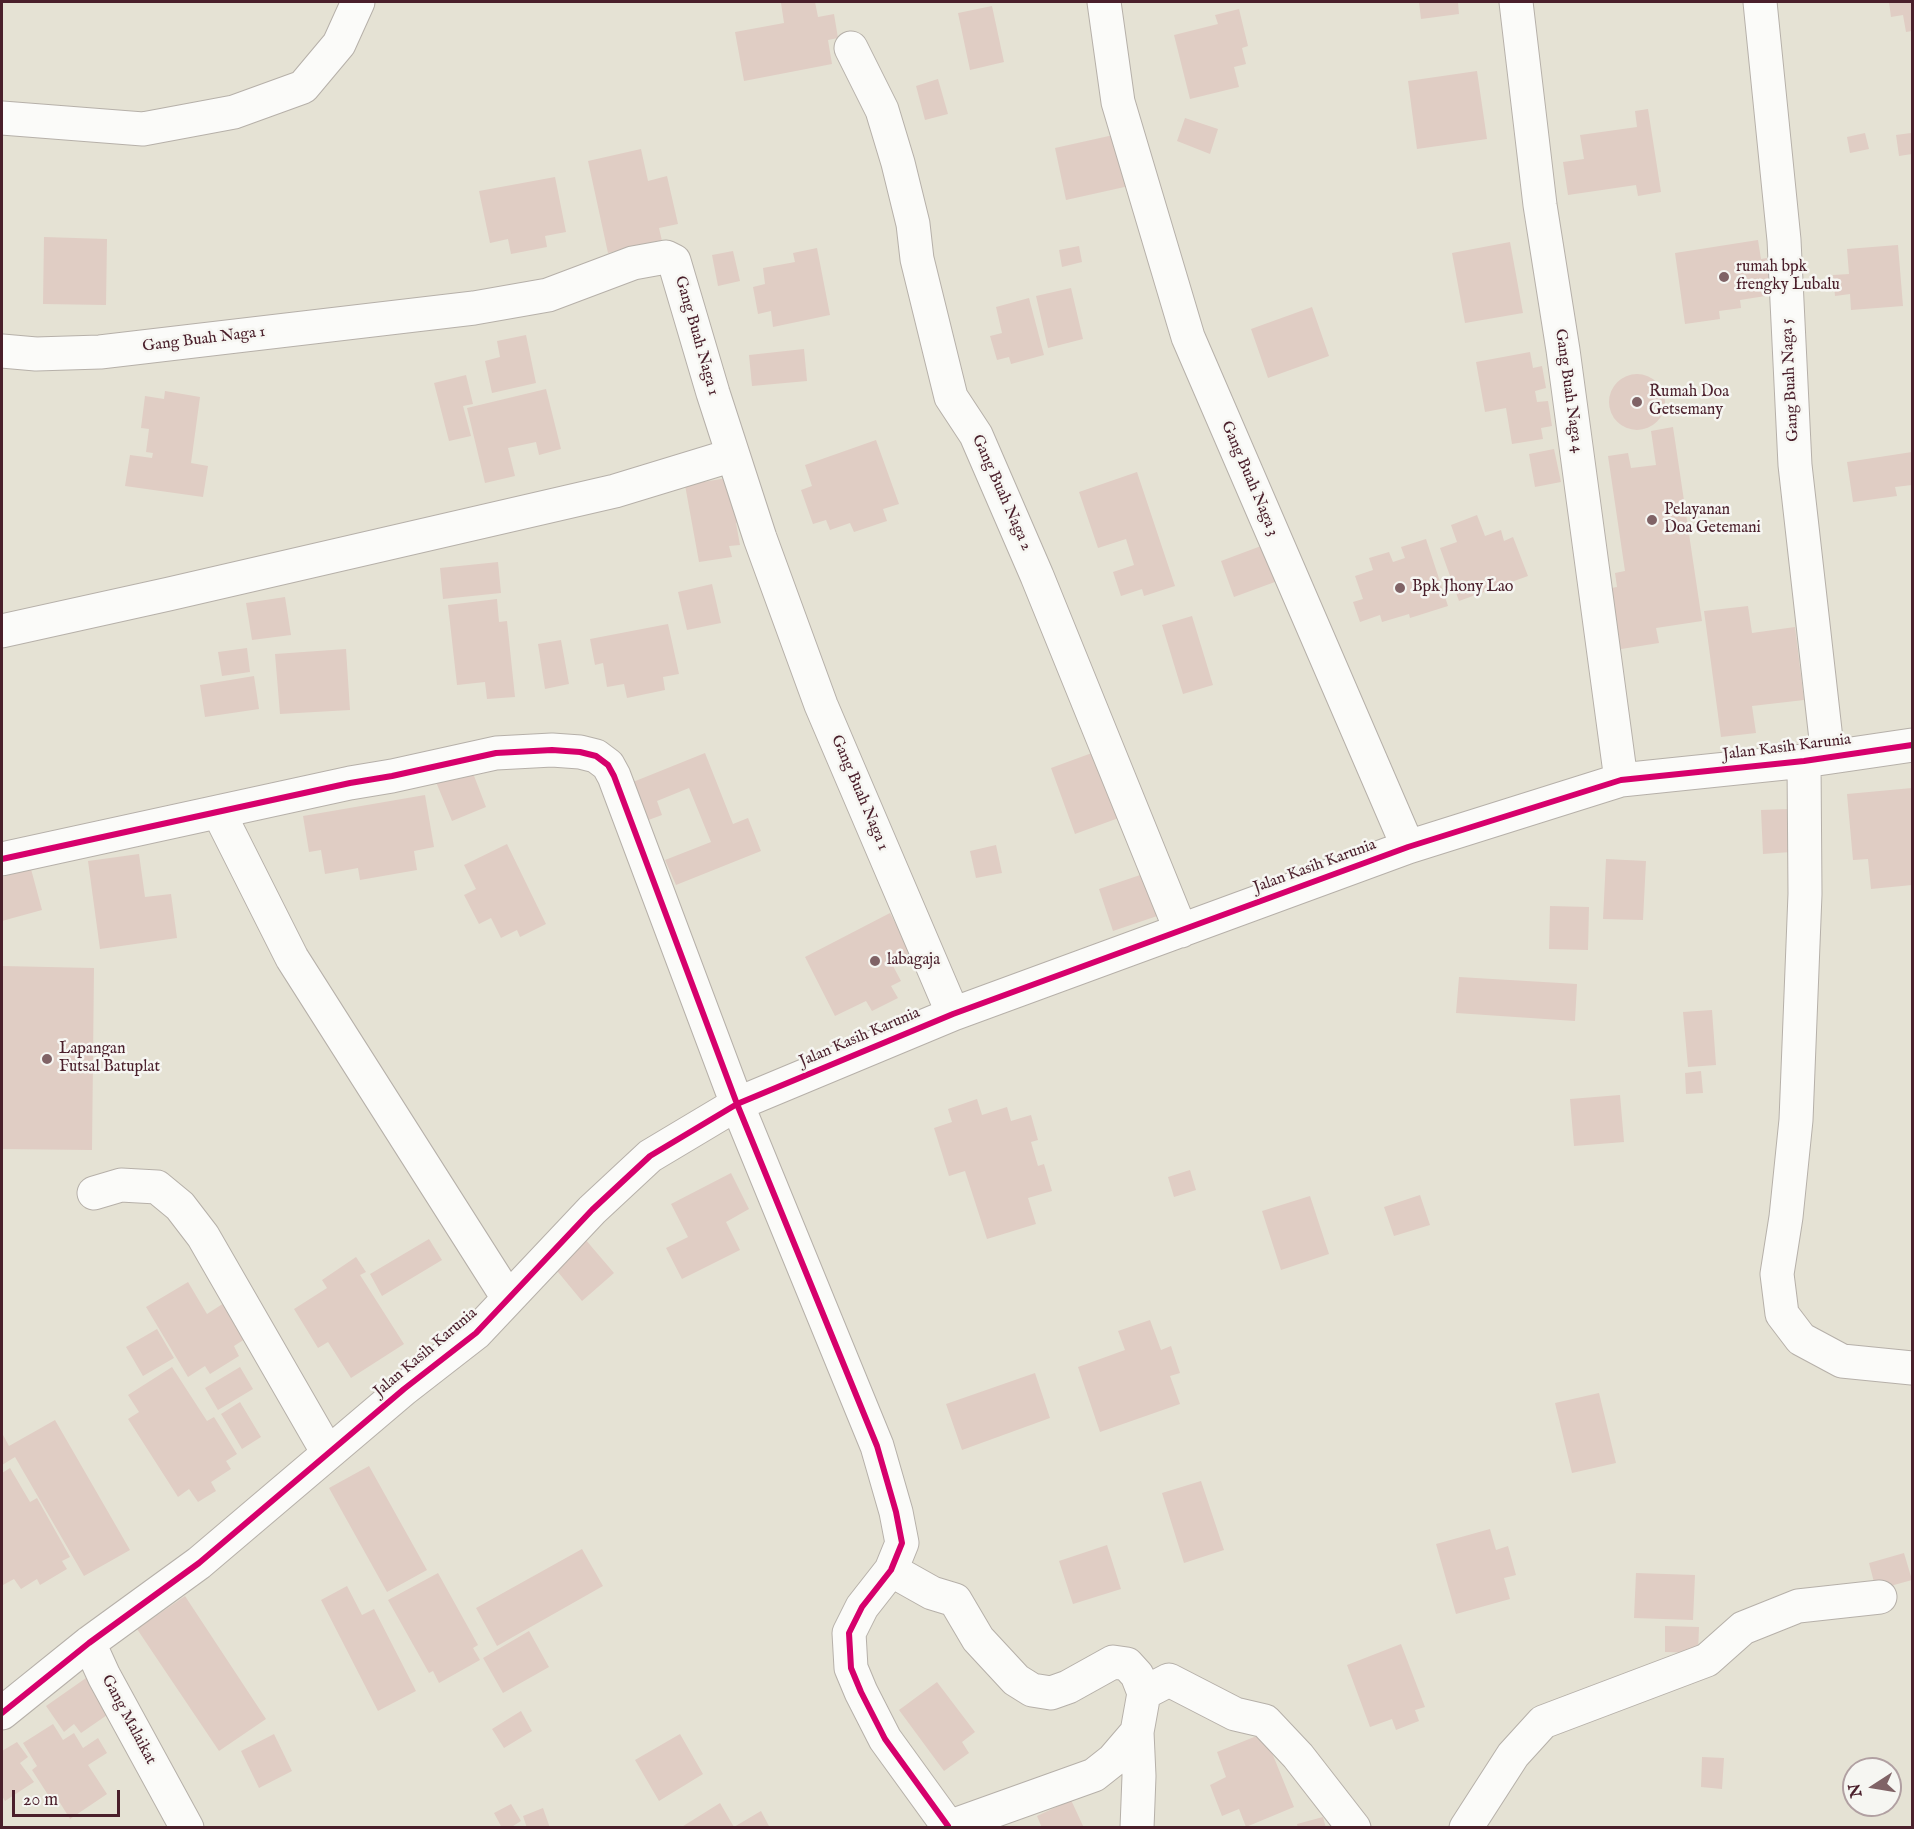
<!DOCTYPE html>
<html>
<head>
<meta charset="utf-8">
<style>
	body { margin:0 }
	#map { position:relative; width:1914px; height:1829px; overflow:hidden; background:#e5e2d4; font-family:"IM FELL English",serif }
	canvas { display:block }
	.frame { position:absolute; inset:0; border:3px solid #4a1f2b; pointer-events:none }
	.north { position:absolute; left:1842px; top:1757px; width:60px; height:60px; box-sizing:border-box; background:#f6f6f2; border:2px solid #b1a0a2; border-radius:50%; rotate:258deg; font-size:16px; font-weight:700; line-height:24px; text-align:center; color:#4a1f2b }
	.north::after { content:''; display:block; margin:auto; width:21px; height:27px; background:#806366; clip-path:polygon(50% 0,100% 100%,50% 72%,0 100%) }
	.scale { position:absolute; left:12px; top:1790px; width:108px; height:27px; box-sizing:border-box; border:3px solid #4a1f2b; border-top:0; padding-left:8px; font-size:18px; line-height:21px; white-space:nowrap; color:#4a1f2b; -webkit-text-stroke:4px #f6f6f2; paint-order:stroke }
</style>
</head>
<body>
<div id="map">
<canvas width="1914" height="1829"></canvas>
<div class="frame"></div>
<div class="north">N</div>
<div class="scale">20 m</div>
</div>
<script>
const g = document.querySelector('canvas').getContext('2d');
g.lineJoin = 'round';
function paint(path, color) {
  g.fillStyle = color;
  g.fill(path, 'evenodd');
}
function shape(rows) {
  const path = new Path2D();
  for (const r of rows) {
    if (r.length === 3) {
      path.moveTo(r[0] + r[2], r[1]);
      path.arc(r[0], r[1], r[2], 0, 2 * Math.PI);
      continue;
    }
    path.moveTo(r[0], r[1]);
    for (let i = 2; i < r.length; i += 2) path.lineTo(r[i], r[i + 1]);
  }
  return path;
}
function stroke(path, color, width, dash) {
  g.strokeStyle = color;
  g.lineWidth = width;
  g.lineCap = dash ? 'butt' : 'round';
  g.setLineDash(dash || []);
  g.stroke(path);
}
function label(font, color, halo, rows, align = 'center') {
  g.font = font + ' "IM FELL English",serif';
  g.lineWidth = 5;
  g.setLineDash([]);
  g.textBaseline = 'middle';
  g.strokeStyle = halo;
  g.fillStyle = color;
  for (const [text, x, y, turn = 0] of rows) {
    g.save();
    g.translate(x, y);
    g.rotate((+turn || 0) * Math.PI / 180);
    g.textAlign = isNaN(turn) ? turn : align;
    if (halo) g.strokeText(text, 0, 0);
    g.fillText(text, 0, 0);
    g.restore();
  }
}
const building = shape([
	[787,2,815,2,818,17,834,14,838,38,828,40,832,64,744,81,735,32,784,23,781,3],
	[1419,2,1458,2,1459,14,1421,19],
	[1889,2,1912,2,1912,31,1906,32,1903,15,1891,17],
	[992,6,1004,62,970,70,958,13],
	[1239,9,1248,46,1242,48,1246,64,1234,67,1239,87,1190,99,1174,35,1218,24,1215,15],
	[1477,71,1487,139,1417,149,1408,81],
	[938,79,948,114,925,120,916,86],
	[1648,109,1661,192,1638,196,1636,185,1568,195,1563,162,1584,159,1580,135,1637,127,1635,111],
	[1185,118,1218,129,1210,154,1177,141],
	[1865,133,1869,149,1850,153,1847,137],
	[1911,133,1912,154,1899,156,1896,135],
	[1118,134,1129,186,1066,200,1055,148],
	[641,149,648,181,667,176,678,224,659,228,662,241,608,253,588,161],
	[555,177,566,232,545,236,547,247,511,254,508,239,490,243,479,191],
	[44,237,107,239,106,305,43,304],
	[1758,240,1761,259,1767,258,1772,295,1740,300,1741,308,1719,311,1720,319,1685,324,1675,253],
	[1510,242,1523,313,1465,323,1452,253],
	[1898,245,1903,306,1851,310,1850,294,1835,296,1833,275,1849,274,1847,249],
	[1079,246,1082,262,1062,267,1059,250],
	[817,248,830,315,773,327,771,311,758,314,753,287,765,284,763,268,795,262,793,253],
	[733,251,740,281,718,286,712,255],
	[1071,288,1083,339,1048,348,1036,296],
	[1029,298,1044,355,1011,364,1009,357,997,360,990,336,1002,333,996,307],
	[1312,307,1329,356,1268,378,1251,329],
	[526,335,536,383,492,393,485,361,500,357,497,341],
	[804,349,807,381,752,386,749,355],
	[1530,352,1533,368,1542,366,1546,388,1535,391,1537,402,1548,401,1552,426,1541,428,1543,439,1512,444,1506,408,1485,412,1476,362],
	[1637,402,28],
	[466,375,473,404,463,406,471,436,449,441,434,383],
	[546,389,561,449,539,455,536,442,508,448,515,476,485,483,467,408],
	[165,391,200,397,191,463,208,466,203,497,125,486,130,455,152,458,153,453,146,452,149,429,141,428,145,396,164,399],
	[1673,427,1702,621,1656,628,1659,643,1615,650,1606,589,1617,587,1615,573,1625,571,1608,456,1628,453,1631,468,1656,465,1651,431],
	[876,440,899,504,883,509,887,521,854,532,850,523,830,530,826,520,813,524,801,490,812,486,805,465],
	[1554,449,1561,482,1535,487,1529,454],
	[1912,452,1912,485,1895,487,1897,496,1853,502,1847,462],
	[1137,472,1175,586,1144,596,1142,589,1121,596,1113,572,1134,565,1126,539,1098,548,1079,492],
	[727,478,743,521,736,523,740,545,729,546,732,557,699,562,685,485],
	[1477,515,1485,536,1501,530,1504,541,1513,537,1528,576,1459,601,1440,548,1457,542,1451,525],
	[1426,539,1448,606,1410,618,1409,614,1382,622,1380,615,1360,622,1353,602,1363,599,1355,576,1373,570,1369,558,1389,552,1393,562,1405,558,1401,547],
	[1269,543,1283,579,1234,597,1221,561],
	[498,562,501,593,443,599,440,568],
	[712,584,721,623,687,630,678,592],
	[285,597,291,635,252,640,246,603],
	[497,599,499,622,507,621,515,697,487,699,485,682,457,685,448,605],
	[1748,606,1752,633,1795,627,1804,700,1752,706,1756,733,1721,737,1704,611],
	[1192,616,1213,685,1183,694,1162,625],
	[668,624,679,674,663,677,665,690,627,698,624,684,607,687,603,663,595,665,590,639],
	[561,640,569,684,545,689,538,644],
	[247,648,250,672,222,676,218,652],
	[346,649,350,710,280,714,275,654],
	[254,676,259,709,205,717,200,685],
	[1100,750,1124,816,1075,834,1051,768],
	[705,753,733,824,748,818,761,851,676,885,665,860,711,842,689,788,657,801,662,815,643,822,628,784],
	[471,768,486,807,452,821,436,782],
	[1912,788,1912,885,1871,889,1868,859,1853,860,1847,794],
	[425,795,434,847,414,851,417,870,360,880,358,868,325,874,321,850,309,852,303,816],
	[1789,809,1791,852,1763,854,1761,810],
	[507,844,546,924,520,937,517,930,501,938,491,918,479,924,464,895,476,889,464,865],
	[996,845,1002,873,976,878,970,851],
	[139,854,145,897,171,894,177,938,100,949,88,861],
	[1606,859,1646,861,1643,920,1603,919],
	[31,869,42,910,2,921,2,877],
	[1149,872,1163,914,1113,931,1099,889],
	[1550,906,1589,907,1588,950,1549,949],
	[890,913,913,956,893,966,901,981,891,986,898,998,872,1011,866,1001,835,1016,805,957],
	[2,966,94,968,92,1150,2,1149],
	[1459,977,1577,984,1575,1021,1456,1013],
	[1712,1010,1716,1065,1688,1067,1683,1012],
	[1701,1071,1703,1093,1686,1094,1685,1073],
	[1620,1095,1624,1142,1574,1146,1570,1099],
	[977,1099,982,1115,1007,1107,1011,1121,1031,1115,1038,1140,1031,1142,1038,1166,1044,1164,1052,1191,1028,1198,1036,1224,987,1239,965,1171,949,1176,934,1128,952,1122,948,1109],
	[1190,1170,1196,1190,1174,1197,1168,1177],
	[731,1173,749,1209,726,1222,740,1250,682,1279,666,1248,688,1237,671,1204],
	[1420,1195,1430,1225,1394,1236,1384,1207],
	[1310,1196,1329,1254,1281,1270,1262,1211],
	[429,1239,442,1260,382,1296,370,1274],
	[585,1239,614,1273,582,1301,553,1266],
	[356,1257,366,1272,360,1275,404,1344,351,1378,328,1342,318,1348,294,1309,327,1288,322,1280],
	[188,1282,207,1314,224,1303,245,1339,234,1346,239,1356,210,1374,205,1366,188,1377,146,1307],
	[1150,1320,1161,1350,1171,1346,1180,1373,1170,1376,1180,1404,1100,1432,1078,1367,1125,1350,1118,1331],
	[157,1329,174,1358,143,1376,126,1347],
	[172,1367,207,1421,214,1417,237,1454,226,1461,231,1469,211,1482,216,1491,198,1502,189,1489,178,1497,128,1419,139,1412,128,1395],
	[240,1367,253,1389,218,1410,205,1388],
	[1035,1373,1050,1418,962,1450,946,1404],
	[1599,1393,1616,1463,1572,1473,1555,1403],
	[240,1402,261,1437,242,1449,221,1414],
	[55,1420,130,1550,84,1576,15,1457,2,1465,2,1433,9,1446],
	[369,1466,427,1570,387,1592,329,1488],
	[10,1468,30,1502,37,1498,70,1557,62,1561,67,1569,40,1585,37,1579,21,1589,14,1579,3,1585,2,1583,2,1473],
	[1201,1481,1224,1550,1184,1563,1162,1493],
	[1490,1529,1496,1550,1508,1546,1516,1575,1504,1578,1510,1599,1456,1614,1436,1544],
	[1107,1545,1121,1589,1073,1604,1059,1561],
	[582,1549,603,1586,497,1646,476,1608],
	[1904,1553,1912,1580,1876,1590,1869,1563],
	[438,1573,478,1645,473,1648,480,1660,439,1683,433,1671,429,1673,388,1600],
	[1636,1573,1695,1575,1693,1620,1634,1618],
	[347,1586,362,1615,374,1609,416,1691,378,1711,321,1600],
	[185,1596,266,1719,219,1751,137,1629],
	[1665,1626,1699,1627,1698,1653,1665,1652],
	[529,1631,549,1667,503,1693,483,1658],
	[1401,1644,1425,1707,1415,1710,1419,1721,1396,1730,1392,1719,1370,1727,1347,1665],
	[86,1678,110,1713,81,1733,74,1724,64,1732,46,1706],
	[937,1682,975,1732,962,1742,969,1753,944,1771,899,1710],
	[521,1711,532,1731,504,1748,492,1729],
	[53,1724,63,1740,74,1733,83,1748,98,1738,107,1753,88,1765,107,1794,70,1819,57,1798,52,1801,32,1770,37,1766,23,1743],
	[1264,1733,1294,1807,1246,1827,1239,1809,1222,1816,1210,1785,1226,1777,1217,1752],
	[274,1734,292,1771,259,1788,241,1751],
	[680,1734,703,1774,659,1801,635,1760],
	[17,1742,28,1757,20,1763,34,1782,5,1801,2,1796,2,1751],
	[1702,1757,1724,1758,1722,1789,1701,1787],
	[1071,1800,1084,1828,1042,1828,1037,1816],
	[720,1803,734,1827,761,1811,770,1828,680,1828],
	[511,1804,521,1821,510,1828,502,1828,494,1813],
	[543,1808,550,1828,527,1828,523,1816],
	[1323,1817,1326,1828,1298,1828,1297,1824]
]);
const minor = shape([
	[1104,2,1118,102,1188,337,1408,847],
	[1516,2,1540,205,1563,350,1621,780],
	[1760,2,1784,240,1795,465,1828,757],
	[851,48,882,110,898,163,913,224,917,259,951,397,976,435,1037,576,1181,931],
	[2,118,143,129,234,112,303,87,339,44,358,2],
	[2,351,36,354,100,352,474,308,548,295,633,263,666,257,674,261,713,393,760,538,821,705,953,1014],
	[2,631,169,594,615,491,733,455],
	[1804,761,1805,894,1796,1120,1786,1217,1777,1274,1782,1314,1801,1339,1842,1361,1912,1368],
	[219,813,292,958,508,1298],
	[2,859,350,783,392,776,496,753,552,750,580,752,596,756,608,765,614,776,737,1104,877,1446,896,1512,902,1543,891,1570,862,1607,849,1633,851,1668,861,1692,885,1739,948,1826],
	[94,1193,121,1185,157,1187,180,1206,203,1236,328,1453],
	[891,1570,932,1593,955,1600,978,1639,1016,1680,1032,1690,1051,1693,1068,1687,1113,1662,1127,1664,1137,1675,1144,1693,1137,1732,1139,1776,1137,1828],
	[89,1643,104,1676,187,1828],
	[1144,1693,1169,1680,1235,1714,1265,1721,1298,1756,1354,1828],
	[2,1713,89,1643,199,1563,404,1389,476,1333,592,1210,650,1156,737,1104,953,1014,1408,847,1621,780,1804,761,1912,745],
	[946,1828,1094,1775,1113,1760,1137,1732],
	[1466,1828,1513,1755,1543,1722,1707,1660,1743,1628,1798,1606,1880,1597]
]);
const cycleway = shape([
	[2,859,350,783,392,776,496,753,552,750,580,752,596,756,608,765,614,776,737,1104,877,1446,896,1512,902,1543,891,1570,862,1607,849,1633,851,1668,861,1692,885,1739,948,1826],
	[2,1713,89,1643,199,1563,404,1389,476,1333,592,1210,650,1156,737,1104,953,1014,1408,847,1621,780,1804,761,1912,745]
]);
const markers = [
	[1724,277,6,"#806366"],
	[1637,402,6,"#806366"],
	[1652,520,6,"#806366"],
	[1400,588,6,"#806366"],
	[875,961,6,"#806366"],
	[47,1059,6,"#806366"]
];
const poiNames = [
	["rumah bpk",1736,268],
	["frengky Lubalu",1736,286],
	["Rumah Doa",1649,393],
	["Getsemany",1649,411],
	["Pelayanan",1664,511],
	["Doa Getemani",1664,529],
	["Bpk Jhony Lao",1412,588],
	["labagaja",887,961],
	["Lapangan",59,1050],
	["Futsal Batuplat",59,1068]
];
const streetNames = [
	["Gang Buah Naga 1",696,336,74],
	["Gang Buah Naga 1",204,340,-7],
	["Gang Buah Naga 5",1791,380,-93],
	["Gang Buah Naga 4",1568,391,82],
	["Gang Buah Naga 3",1249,479,67],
	["Gang Buah Naga 2",1001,493,66],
	["Jalan Kasih Karunia",1787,748,-7],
	["Gang Buah Naga 1",859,793,67],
	["Jalan Kasih Karunia",1315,867,-20],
	["Jalan Kasih Karunia",860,1038,-23],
	["Jalan Kasih Karunia",426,1353,-40],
	["Gang Malaikat",128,1720,62]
];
paint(building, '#e0cdc4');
stroke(minor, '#b6b0a9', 35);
stroke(minor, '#fbfbf9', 33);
stroke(cycleway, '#d6006c', 6);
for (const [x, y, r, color] of markers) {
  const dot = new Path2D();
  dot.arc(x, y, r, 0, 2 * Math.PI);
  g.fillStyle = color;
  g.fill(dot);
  stroke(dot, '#f6f6f2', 2);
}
label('16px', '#4a1f2b', '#f6f6f2', poiNames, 'left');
label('16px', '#4a1f2b', '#f6f6f2', streetNames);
</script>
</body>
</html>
